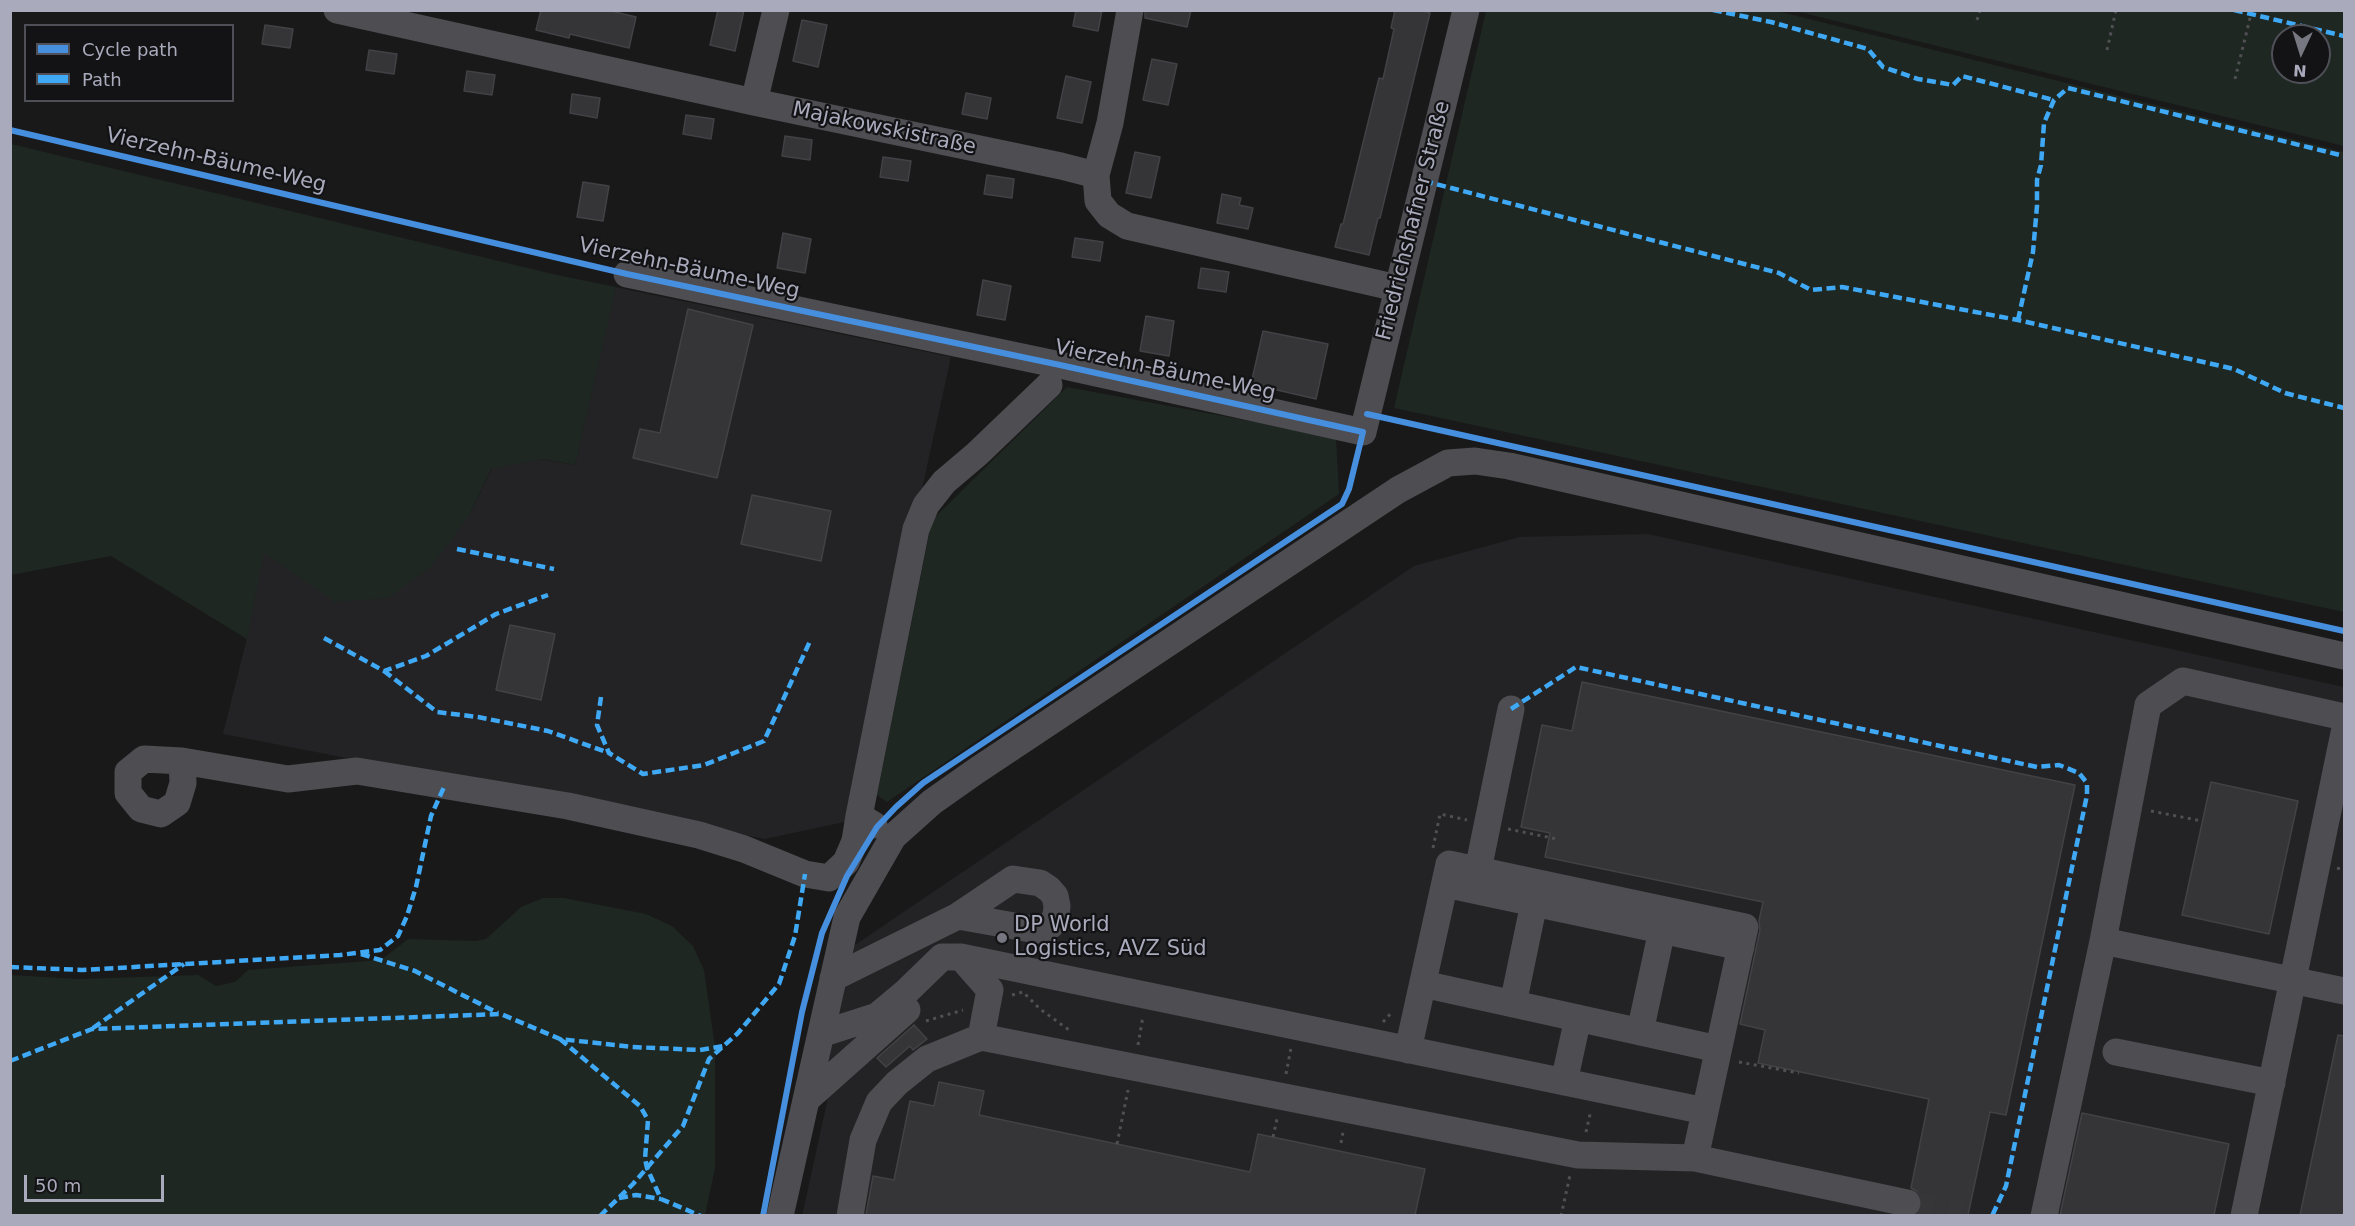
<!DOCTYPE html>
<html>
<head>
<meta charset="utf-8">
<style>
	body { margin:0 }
	#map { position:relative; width:2355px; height:1226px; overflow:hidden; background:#191919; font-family:"DejaVu Sans",sans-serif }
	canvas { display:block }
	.frame { position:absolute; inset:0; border:12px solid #a9aabb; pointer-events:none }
	.legend { position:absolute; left:24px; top:24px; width:210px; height:78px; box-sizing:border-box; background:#131315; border:2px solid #4f4f57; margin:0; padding:8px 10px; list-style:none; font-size:18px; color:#a9aabb }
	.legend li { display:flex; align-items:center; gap:12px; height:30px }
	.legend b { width:30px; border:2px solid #4f4f57 }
	.north { position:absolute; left:2271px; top:24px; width:60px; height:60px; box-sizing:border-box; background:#131315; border:2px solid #4f4f57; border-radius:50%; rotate:184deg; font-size:16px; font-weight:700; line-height:24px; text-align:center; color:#a9aabb }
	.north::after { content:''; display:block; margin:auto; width:21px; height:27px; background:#777782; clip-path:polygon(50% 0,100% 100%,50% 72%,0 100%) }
	.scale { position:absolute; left:24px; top:1175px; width:140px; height:27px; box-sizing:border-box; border:3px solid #a9aabb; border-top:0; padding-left:8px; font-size:18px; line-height:21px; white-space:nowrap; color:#a9aabb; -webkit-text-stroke:4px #131315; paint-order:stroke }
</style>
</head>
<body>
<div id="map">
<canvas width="2355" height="1226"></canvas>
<div class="frame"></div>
<ul class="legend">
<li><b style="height:8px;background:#468fdf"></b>Cycle path</li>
<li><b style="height:8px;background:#3fa9f5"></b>Path</li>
</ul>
<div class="north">N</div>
<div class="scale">50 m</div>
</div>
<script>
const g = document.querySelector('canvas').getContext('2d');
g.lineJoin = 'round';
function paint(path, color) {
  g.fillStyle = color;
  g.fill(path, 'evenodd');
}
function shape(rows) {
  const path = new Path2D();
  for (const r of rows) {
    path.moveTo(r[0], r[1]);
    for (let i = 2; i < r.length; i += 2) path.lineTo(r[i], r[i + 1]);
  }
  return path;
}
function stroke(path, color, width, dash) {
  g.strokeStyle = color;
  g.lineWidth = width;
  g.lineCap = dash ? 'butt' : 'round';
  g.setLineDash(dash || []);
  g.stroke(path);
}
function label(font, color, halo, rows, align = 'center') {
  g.font = font + ' "DejaVu Sans",sans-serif';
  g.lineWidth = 4.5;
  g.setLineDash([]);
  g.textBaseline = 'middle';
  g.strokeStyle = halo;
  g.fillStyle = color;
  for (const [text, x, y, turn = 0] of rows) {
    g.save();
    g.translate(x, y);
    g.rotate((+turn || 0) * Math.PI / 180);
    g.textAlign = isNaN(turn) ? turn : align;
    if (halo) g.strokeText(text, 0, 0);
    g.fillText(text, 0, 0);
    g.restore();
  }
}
const built = shape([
	[615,287,951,357,849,821,765,839,223,734,247,638,263,553,469,516,492,468,540,459,575,465],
	[1648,534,2344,687,2344,1215,802,1216,827,1102,823,1081,849,949,1414,566,1520,537]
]);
const green = shape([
	[1486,11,1777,11,2344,152,2344,612,1394,408],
	[1795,11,2344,11,2344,146],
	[2283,36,2319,36,2319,72,2283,72],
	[11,144,557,275,616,287,575,465,542,459,491,469,469,516,430,568,388,598,335,602,264,553,247,639,111,556,11,575],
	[1067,387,1336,437,1339,494,887,802,877,795,932,520],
	[543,898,564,898,646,914,672,926,693,946,704,970,715,1047,715,1168,705,1215,11,1215,11,975,79,979,198,975,216,986,235,982,248,970,381,960,408,939,476,941,486,939,521,907]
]);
const building = shape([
	[541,10,607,10,636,17,629,48,570,34,569,38,536,30,541,10],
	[718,10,744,10,735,51,710,45,718,10],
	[1076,10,1102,10,1098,31,1073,26,1076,10],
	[1145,10,1191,10,1187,27,1145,18,1145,10],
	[1395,10,1420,10,1430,13,1380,218,1378,218,1369,255,1335,247,1341,224,1343,224,1379,78,1383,79,1394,29,1391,28,1395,10],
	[802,20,827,25,818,67,793,61,802,20],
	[265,25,293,29,290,48,262,44,265,25],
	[369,50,397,54,394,74,366,70,369,50],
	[1152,59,1177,64,1168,105,1143,100,1152,59],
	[467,71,495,75,492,95,464,91,467,71],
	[1066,76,1091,82,1082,123,1057,118,1066,76],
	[966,93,991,98,987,119,962,114,966,93],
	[572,94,600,98,597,118,570,113,572,94],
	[686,115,714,119,711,139,683,134,686,115],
	[785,136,812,140,810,160,782,156,785,136],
	[1135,152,1160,157,1151,198,1126,193,1135,152],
	[883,157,911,161,908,181,880,177,883,157],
	[987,175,1014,179,1012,198,984,194,987,175],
	[583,182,609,186,603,221,577,217,583,182],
	[1222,194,1241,198,1239,205,1253,208,1248,229,1217,223,1222,194],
	[783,233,811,239,805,273,777,268,783,233],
	[1075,238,1103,242,1100,261,1072,257,1075,238],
	[1201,268,1229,272,1226,292,1198,288,1201,268],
	[983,280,1011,286,1005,320,977,315,983,280],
	[688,309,753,325,717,478,633,458,640,429,660,433,688,309],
	[1146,316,1174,321,1169,356,1140,351,1146,316],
	[1263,331,1328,344,1316,399,1251,384,1263,331],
	[752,495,831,511,821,561,741,544,752,495],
	[510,625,555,634,541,700,496,690,510,625],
	[1582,682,2075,785,2006,1115,1990,1112,1968,1215,1916,1215,1922,1207,1922,1199,1918,1192,1911,1188,1929,1099,1758,1063,1765,1030,1740,1024,1760,930,1759,921,1763,902,1545,857,1550,833,1521,827,1542,725,1572,731,1582,682],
	[2211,782,2298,801,2269,934,2182,915,2211,782],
	[914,1025,927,1039,913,1050,910,1046,886,1067,877,1058,914,1025],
	[2338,1035,2344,1036,2344,1215,2300,1215,2338,1035],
	[939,1082,984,1091,979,1115,1250,1172,1258,1134,1425,1169,1415,1215,866,1215,873,1176,894,1180,910,1101,934,1106,939,1082],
	[2082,1113,2229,1144,2214,1215,2060,1215,2082,1113]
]);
const minorTunnel = shape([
	[1907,1203,1963,1216]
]);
const path = shape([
	[1977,20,1980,10],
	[2107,50,2116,10],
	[2235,79,2252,10],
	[2151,811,2202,821],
	[1508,829,1557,839],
	[1433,848,1440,814,1467,820],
	[2337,868,2344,870],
	[1012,995,1023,992,1040,1009,1069,1030],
	[926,1021,963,1010],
	[1383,1022,1393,1011],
	[1138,1045,1143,1016],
	[1739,1062,1799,1073],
	[1286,1074,1291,1048],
	[1586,1132,1591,1110],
	[1273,1137,1277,1119],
	[1341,1143,1343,1132],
	[1117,1144,1128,1090],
	[1561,1216,1570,1175]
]);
const minor = shape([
	[337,10,754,102,1061,166,1096,175,1098,201,1109,215,1127,226,1397,288],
	[754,102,776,10],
	[1096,175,1110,123,1130,10],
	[627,274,1060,365,1363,432,1466,10],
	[182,761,183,783,177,803,161,814,141,809,128,793,128,772,144,759,182,761,288,779,357,771,568,806,699,835,744,849,805,874,829,878,846,862,855,841,859,816],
	[874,825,859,816,916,529,926,505,944,482,977,454,1049,385],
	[1478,870,1511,709],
	[1445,884,1741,947],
	[2103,941,2148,705,2183,681,2344,717],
	[961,957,990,990,981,1037],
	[833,978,958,916,1042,931,1051,925,1056,916,1057,906,1055,896,1049,889,1040,883,1013,879,958,916],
	[1423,984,1718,1049],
	[1513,1004,1534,903],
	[1640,1032,1662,930],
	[821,1034,877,1016,907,991,942,957,961,957,1705,1111],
	[1408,1050,1449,864,1745,927,1695,1158],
	[2116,1052,2272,1083],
	[1564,1082,1578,1018],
	[807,1099,907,1010],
	[780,1216,847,917,893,837,932,802,976,771,1398,490,1448,463,1475,461,1509,466,2344,656],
	[850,1216,863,1140,879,1102,897,1083,927,1059,981,1037,1578,1155,1695,1158,1907,1203],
	[2044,1216,2103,941,2344,991],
	[2244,1216,2344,733]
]);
const quiet = shape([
	[1713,10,1771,22,1868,49,1883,67,1918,79,1953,85,1962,76,2054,100],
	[2234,10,2344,36],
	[1424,181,1779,273,1811,290,1842,287,2018,320,2234,369,2285,393,2344,408],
	[2018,320,2033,252,2037,206,2037,180,2041,165,2044,123,2054,100,2068,88,2344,156],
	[457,549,554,569],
	[324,638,384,671,426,656,496,614,548,595],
	[384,671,437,712,478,717,548,731,609,753],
	[601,697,597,725,609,753,643,774,704,765,764,741,811,639],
	[1511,709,1576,667,2037,767,2059,765,2079,773,2087,783,2087,795,2006,1186,1992,1216],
	[361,954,415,971,498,1013],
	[10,967,82,970,340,955,380,950,398,936,407,916,416,887,431,816,444,787],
	[93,1028,184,964],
	[560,1039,640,1106,648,1120,645,1159,647,1168,661,1199,701,1216],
	[10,1061,92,1029,501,1014,560,1039,632,1047,700,1050,723,1046],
	[619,1198,636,1195,661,1199],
	[600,1216,633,1184,683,1126,709,1059,738,1033,779,984,795,936,805,874]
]);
const cycleway = shape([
	[10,130,627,274,1060,365,1363,432,1349,489,1342,504,923,783,896,807,877,827,847,876,822,933,802,1012,763,1216],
	[1367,414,2344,631]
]);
const markers = [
	[1002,938,6,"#777782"]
];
const streetNames = [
	["Majakowskistraße",884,129,12],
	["Vierzehn-Bäume-Weg",216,161,13],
	["Friedrichshafner Straße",1414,221,-76],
	["Vierzehn-Bäume-Weg",689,269,12],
	["Vierzehn-Bäume-Weg",1165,371,12]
];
const poiNames = [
	["DP World",1014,926],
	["Logistics, AVZ Süd",1014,950]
];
paint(built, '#232325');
paint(green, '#1e2722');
paint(building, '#353537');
stroke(building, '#424145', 1.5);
stroke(minorTunnel, '#363639', 27, [27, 14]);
stroke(path, '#4f4f54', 3, [3, 4.5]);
stroke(minor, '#4d4d52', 27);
stroke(quiet, '#3fa9f5', 4.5, [9, 4.5]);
stroke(cycleway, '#468fdf', 6);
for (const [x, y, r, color] of markers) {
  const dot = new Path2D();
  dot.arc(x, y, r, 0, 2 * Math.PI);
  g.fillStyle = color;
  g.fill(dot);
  stroke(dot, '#131315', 2);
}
label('21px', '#a9aabb', '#131315', streetNames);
label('21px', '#a9aabb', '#131315', poiNames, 'left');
</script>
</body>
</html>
